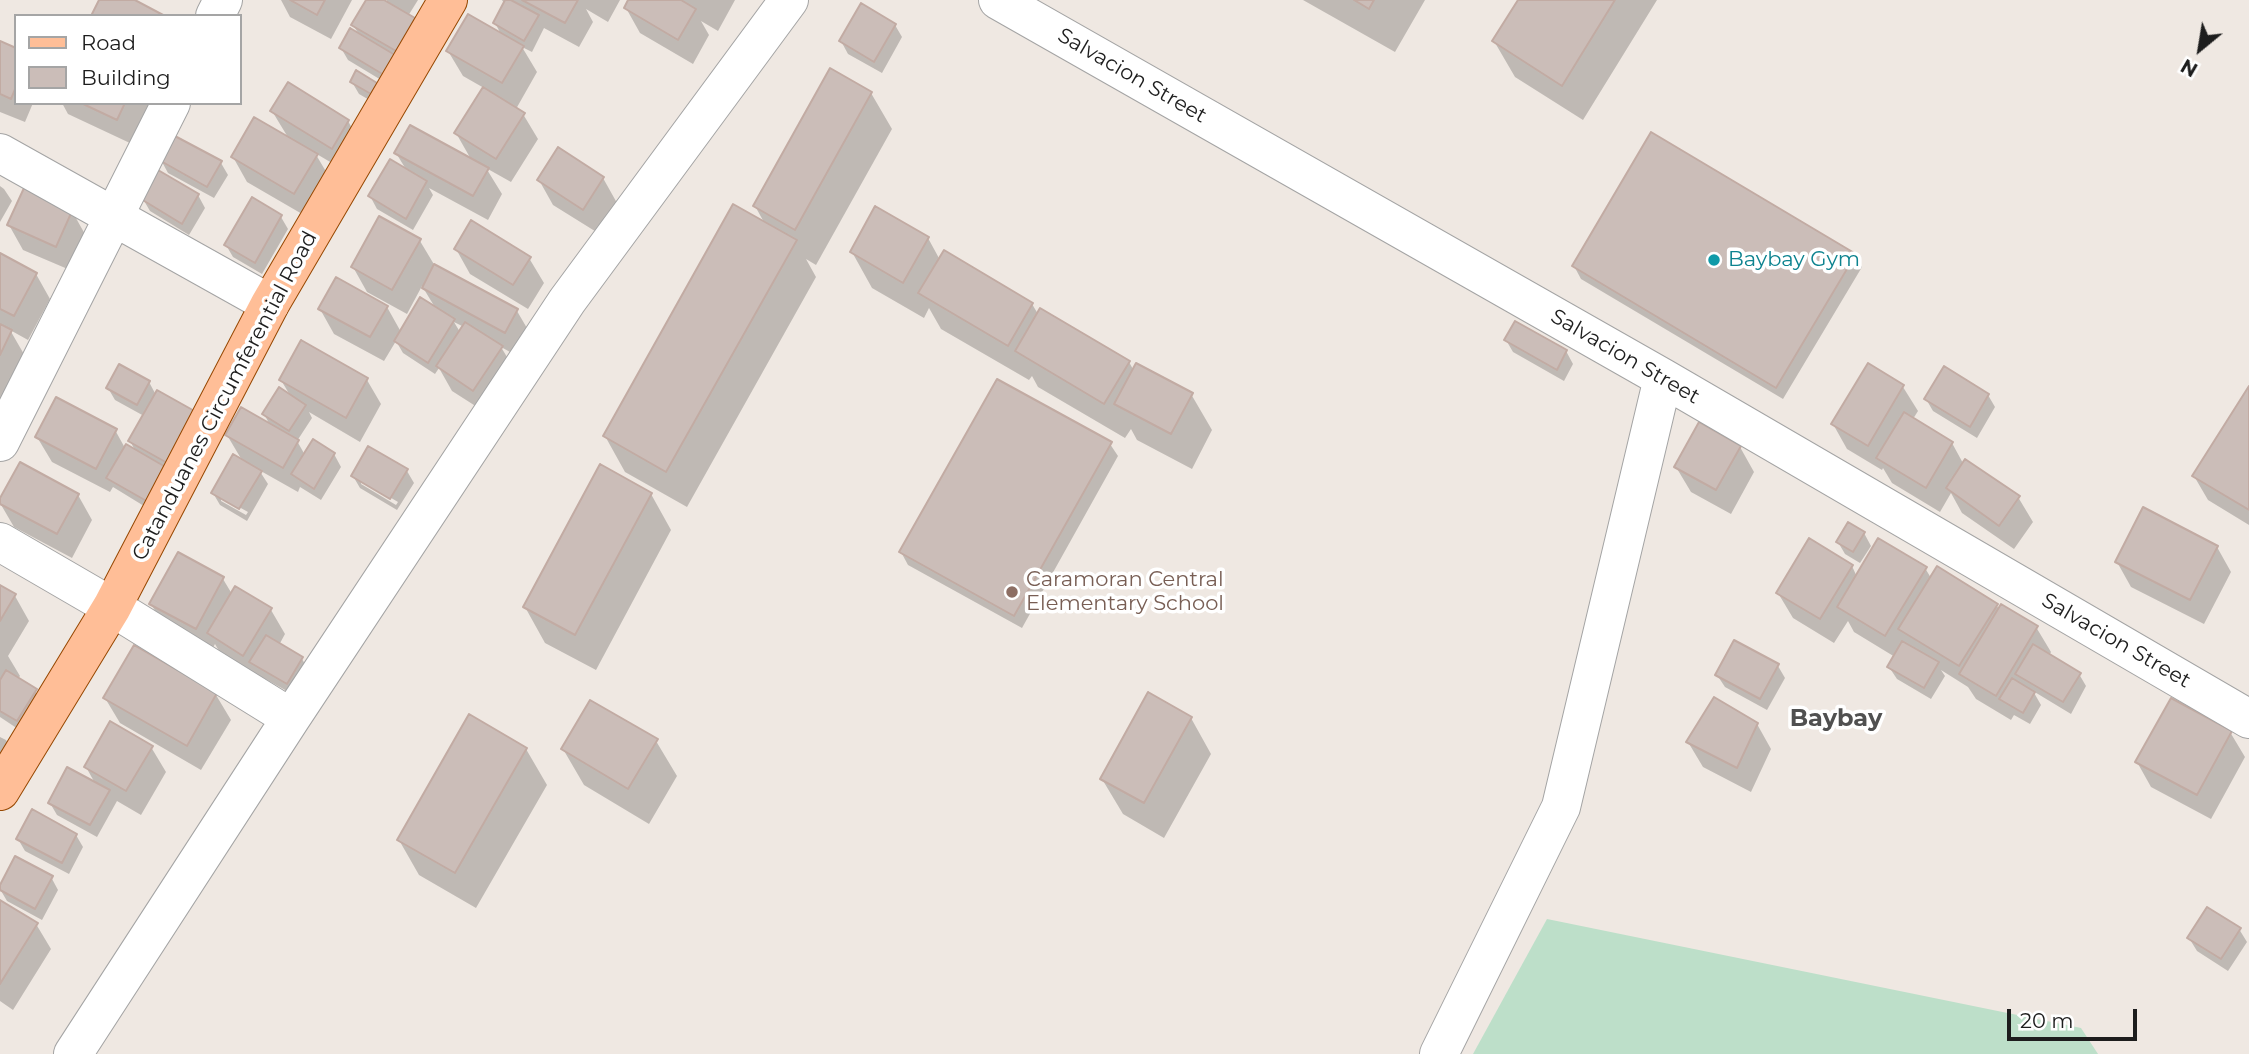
<!DOCTYPE html>
<html>
<head>
<meta charset="utf-8">
<style>
	body { margin:0 }
	#map { position:relative; width:2249px; height:1054px; overflow:hidden; background:#efe8e2; font-family:Montserrat,sans-serif }
	canvas { display:block }
	.legend { position:absolute; left:14px; top:14px; width:228px; height:91px; box-sizing:border-box; background:#fff; border:2px solid #a5a5a5; margin:0; padding:9px 12px; list-style:none; font-size:21px; color:#1d1d1d }
	.legend li { display:flex; align-items:center; gap:14px; height:35px }
	.legend b { width:35px; border:2px solid #a5a5a5 }
	.north { position:absolute; left:2165px; top:14px; width:70px; height:70px; -webkit-text-stroke:5px #fff; paint-order:stroke; rotate:210deg; font-size:19px; font-weight:700; line-height:28px; text-align:center; color:#1d1d1d }
	.north::after { content:''; display:block; margin:auto; width:24px; height:32px; background:#1d1d1d; clip-path:polygon(50% 0,100% 100%,50% 72%,0 100%) }
	.scale { position:absolute; left:2007px; top:1009px; width:130px; height:32px; box-sizing:border-box; border:4px solid #1d1d1d; border-top:0; padding-left:9px; font-size:21px; line-height:24px; white-space:nowrap; color:#1d1d1d; -webkit-text-stroke:5px #fff; paint-order:stroke }
</style>
</head>
<body>
<div id="map">
<canvas width="2249" height="1054"></canvas>
<ul class="legend">
<li><b style="height:9px;background:#ffbe97"></b>Road</li>
<li><b style="height:19px;background:#cbbdb8"></b>Building</li>
</ul>
<div class="north">N</div>
<div class="scale">20 m</div>
</div>
<script>
const g = document.querySelector('canvas').getContext('2d');
g.lineJoin = 'round';
function paint(path, color) {
  g.fillStyle = color;
  g.fill(path, 'evenodd');
}
function shape(rows) {
  const path = new Path2D();
  for (const r of rows) {
    path.moveTo(r[0], r[1]);
    for (let i = 2; i < r.length; i += 2) path.lineTo(r[i], r[i + 1]);
  }
  return path;
}
function stroke(path, color, width, dash) {
  g.strokeStyle = color;
  g.lineWidth = width;
  g.lineCap = dash ? 'butt' : 'round';
  g.setLineDash(dash || []);
  g.stroke(path);
}
function label(font, color, halo, rows, align = 'center') {
  g.font = font + ' Montserrat,sans-serif';
  g.lineWidth = 7;
  g.setLineDash([]);
  g.textBaseline = 'middle';
  g.strokeStyle = halo;
  g.fillStyle = color;
  for (const [text, x, y, turn = 0] of rows) {
    g.save();
    g.translate(x, y);
    g.rotate((+turn || 0) * Math.PI / 180);
    g.textAlign = isNaN(turn) ? turn : align;
    if (halo) g.strokeText(text, 0, 0);
    g.fillText(text, 0, 0);
    g.restore();
  }
}
const wetland = shape([
	[1547,919,2081,1028,2098,1054,1473,1054]
]);
const shadow = shape([
	[281,0,352,0,331,39,290,17],
	[368,0,380,0,387,4,387,0,418,0,408,16,414,19,421,31,391,86,348,60,341,48,360,36,353,25],
	[502,0,620,0,608,22,586,9,593,22,579,47,544,28,532,52,522,47,537,72,516,109,523,114,538,139,511,182,486,168,502,194,488,220,429,188,433,195,413,230,377,209,370,196,407,171,396,153,472,161,456,133,484,88,463,76,448,51,502,36,495,23,505,5],
	[630,0,735,0,718,31,701,21,709,35,693,64,640,33,626,8],
	[1303,0,1425,0,1395,52],
	[1520,0,1657,0,1583,120,1515,77,1494,41],
	[895,25,902,37,882,73,848,54,841,41],
	[0,43,16,50,16,103,33,103,25,122,0,112],
	[352,82,376,84,383,96,378,105,359,94],
	[871,93,892,129,816,265,806,259,816,277,687,507,625,472,605,436,765,224,755,206],
	[62,103,150,103,132,144,68,114],
	[272,111,348,121,362,146,347,172,315,153,331,180,309,218,247,182,233,157,289,139],
	[161,160,221,163,228,175,214,198,168,173],
	[603,178,617,203,598,233,553,205,539,180],
	[0,186,4,189,12,201,0,222],
	[198,195,205,208,189,235,150,211,143,199],
	[72,211,86,236,70,270,23,250,9,225],
	[281,217,288,229,262,274,233,257,226,245],
	[928,238,940,260,1032,304,1038,314,1129,362,1134,371,1191,394,1212,430,1192,469,1137,440,1131,429,1125,438,1038,387,1032,376,1029,380,941,329,929,308,924,318,872,288,852,252],
	[420,241,435,266,517,311,531,335,519,357,501,347,516,372,488,414,452,391,439,368,435,374,403,353,396,341,384,361,334,334,320,309,387,307,401,332,436,309,422,286,407,314,367,292,353,267],
	[454,322,464,327,460,332],
	[456,249,529,258,544,283,528,309,470,274],
	[0,255,36,274,50,299,28,340,10,330,25,356,0,405],
	[1855,255,1862,267,1783,399,1581,279,1574,266],
	[1506,340,1566,351,1573,364,1564,381,1513,352],
	[1869,366,1903,387,1918,411,1913,419,1952,443,1964,465,2018,497,2033,522,2014,549,1962,513,1951,493,1940,512,1892,483,1883,468,1882,470,1847,449,1833,424],
	[281,380,367,380,381,404,360,442,309,412,312,418,297,441,305,455,334,454,341,467,321,500,300,487,298,492,259,470,268,484,247,521,220,505,213,493,243,462,227,435,271,427,264,414,291,397],
	[221,497,248,512,246,515,221,501],
	[149,382,156,395,197,414,157,514,113,487,110,492,52,462,37,437,115,430,125,448,136,452,130,441,144,416,115,400,108,388],
	[2249,390,2249,525,2208,500,2194,476],
	[1988,395,1995,407,1977,438,1933,411,1926,399],
	[1110,444,1118,456,1022,628,908,565,901,552],
	[1740,447,1754,472,1731,514,1691,492,1676,467],
	[407,471,414,483,397,510,360,488,353,476],
	[361,480,398,502,396,505,361,484],
	[651,494,671,530,596,670,545,643,525,607],
	[78,495,92,520,72,558,14,527,0,503],
	[1864,533,1871,546,1860,563,1845,554,1838,542],
	[2217,547,2231,572,2204,624,2131,587,2117,562],
	[1852,566,1857,577,1925,568,1931,578,1996,605,2000,610,2036,627,2051,652,2049,656,2079,674,2086,686,2071,714,2033,691,2041,705,2030,724,2014,715,2011,720,1976,699,1968,687,1941,670,1945,676,1931,699,1897,679,1889,667,1895,657,1854,632,1848,621,1834,643,1793,618,1778,593],
	[223,579,232,594,271,610,285,634,279,645,302,659,309,671,294,695,260,676,258,679,223,658,215,644,210,653,166,629,151,604],
	[0,587,15,596,29,621,8,656,20,676,18,679,35,691,42,703,24,733,0,717],
	[1735,642,1778,666,1785,678,1767,710,1725,687,1717,675],
	[134,647,216,695,231,720,201,770,120,723,105,698],
	[1191,718,1211,754,1164,838,1123,814,1102,779],
	[1757,724,1771,749,1751,792,1703,767,1688,742],
	[2230,732,2245,757,2211,819,2151,787,2137,762],
	[0,737,6,740,13,753,0,774],
	[656,741,677,776,649,824,584,785,563,749],
	[151,747,166,772,141,815,117,801,97,837,57,815,50,803,96,785,86,767],
	[526,749,547,785,476,908,419,875,399,840],
	[76,835,83,847,69,874,25,851,18,839],
	[51,877,58,890,42,920,7,901,0,889],
	[0,902,36,924,51,949,13,1010,0,1001],
	[2239,929,2247,942,2228,971,2197,951,2189,938]
]);
const building = shape([
	[99,0,135,0,165,16,91,16,99,0],
	[290,0,325,0,317,15,290,0],
	[366,0,384,0,415,18,396,51,351,25,366,0],
	[505,0,511,0,539,15,524,41,493,23,505,0],
	[522,0,578,0,565,23,522,0],
	[628,0,681,0,696,9,678,40,624,8,628,0],
	[1354,0,1374,0,1369,9,1354,0],
	[1518,0,1615,0,1562,86,1492,41,1518,0],
	[861,3,896,24,874,62,839,41,861,3],
	[468,14,524,46,502,83,446,51,468,14],
	[350,28,395,55,384,75,339,48,350,28],
	[0,41,16,48,16,87,11,99,0,94,0,41],
	[830,68,872,92,795,230,753,206,830,68],
	[356,70,377,83,371,94,350,82,356,70],
	[288,82,349,120,332,149,270,111,288,82],
	[483,87,525,113,496,159,454,133,483,87],
	[81,103,125,103,117,120,81,103],
	[254,117,318,154,294,194,231,157,254,117],
	[410,125,489,168,473,196,394,153,410,125],
	[1651,132,1856,254,1776,388,1572,266,1651,132],
	[173,135,222,161,207,187,159,160,173,135],
	[558,147,604,177,583,210,537,180,558,147],
	[390,159,427,181,406,219,368,196,390,159],
	[158,170,199,194,182,224,141,199,158,170],
	[24,188,73,209,56,247,7,225,24,188],
	[252,197,282,215,255,263,224,245,252,197],
	[733,204,797,240,666,472,603,436,733,204],
	[875,206,929,237,903,283,850,252,875,206],
	[379,216,421,239,392,290,351,267,379,216],
	[471,220,531,257,513,285,454,249,471,220],
	[944,250,1033,303,1008,346,918,293,944,250],
	[0,253,37,273,14,316,0,309,0,253],
	[434,264,518,309,505,333,422,288,434,264],
	[336,277,388,306,370,337,318,309,336,277],
	[420,297,455,319,428,363,394,341,420,297],
	[1040,308,1130,361,1104,404,1015,351,1040,308],
	[1515,321,1567,350,1557,370,1504,340,1515,321],
	[465,322,503,346,473,391,436,366,465,322],
	[0,324,12,330,0,355,0,324],
	[301,340,368,378,346,418,279,380,301,340],
	[1136,363,1193,393,1171,434,1114,404,1136,363],
	[1868,363,1904,385,1868,446,1831,424,1868,363],
	[119,364,150,381,137,405,106,388,119,364],
	[1944,366,1989,394,1970,427,1924,399,1944,366],
	[997,379,1112,442,1014,616,899,552,997,379],
	[2249,386,2249,510,2192,476,2249,386],
	[279,387,306,405,289,431,262,414,279,387],
	[157,390,198,413,169,464,128,441,157,390],
	[56,397,117,429,96,469,35,437,56,397],
	[241,407,299,440,283,468,225,435,241,407],
	[1904,412,1953,442,1926,488,1876,458,1904,412],
	[1699,422,1741,446,1716,490,1674,467,1699,422],
	[313,439,335,453,314,489,291,474,313,439],
	[126,444,169,469,150,503,106,478,126,444],
	[368,446,408,469,390,499,351,476,368,446],
	[233,454,262,471,239,509,211,493,233,454],
	[1965,459,2020,496,1999,526,1946,488,1965,459],
	[20,462,79,494,57,534,0,504,0,498,20,462],
	[600,464,652,493,575,635,523,607,600,464],
	[2143,507,2218,546,2190,600,2115,562,2143,507],
	[1848,522,1865,532,1853,552,1836,542,1848,522],
	[1809,538,1853,565,1820,619,1776,593,1809,538],
	[1878,538,1927,567,1885,636,1837,607,1878,538],
	[178,552,224,577,196,629,149,604,178,552],
	[1937,566,1998,604,1959,666,1898,629,1937,566],
	[0,585,16,594,0,621,0,585],
	[235,586,272,608,243,656,207,633,235,586],
	[2001,604,2038,626,1996,696,1959,674,2001,604],
	[266,635,303,657,287,684,249,662,266,635],
	[1734,640,1779,664,1760,699,1715,675,1734,640],
	[1902,641,1939,662,1924,688,1887,667,1902,641],
	[2033,644,2081,673,2063,702,2015,674,2033,644],
	[134,645,217,693,187,746,103,698,134,645],
	[6,670,37,689,17,721,0,711,0,680,6,670],
	[2012,678,2035,692,2023,713,1999,699,2012,678],
	[1148,692,1192,717,1144,803,1100,779,1148,692],
	[1714,697,1758,723,1737,768,1686,742,1714,697],
	[2171,698,2232,731,2197,795,2135,762,2171,698],
	[590,700,658,739,628,789,561,749,590,700],
	[469,714,527,748,455,873,397,840,469,714],
	[110,721,153,746,126,791,84,767,110,721],
	[67,767,110,790,90,825,48,803,67,767],
	[32,809,77,834,62,863,16,839,32,809],
	[15,856,53,876,35,909,0,890,0,885,15,856],
	[0,900,38,923,0,984,0,900],
	[2207,907,2241,928,2221,959,2187,938,2207,907]
]);
const minor = shape([
	[998,0,1663,378,2249,719],
	[215,16,223,0],
	[0,153,270,304],
	[0,442,171,103],
	[0,542,112,607,291,718],
	[73,1054,291,718,567,301,789,0],
	[1439,1054,1561,807,1663,378]
]);
const primary = shape([
	[0,791,112,607,270,304,448,0]
]);
const markers = [
	[1714,260,7,"#0f9aa8"],
	[1012,592,7,"#8d6e63"]
];
const streetNames = [
	["Salvacion Street",1132,76,30],
	["Salvacion Street",1625,357,30],
	["Catanduanes Circumferential Road",225,396,-62],
	["Salvacion Street",2116,641,30]
];
const cultureNames = [
	["Baybay Gym",1728,260]
];
const educationNames = [
	["Caramoran Central",1026,580],
	["Elementary School",1026,604]
];
const quarterNames = [
	["Baybay",1836,719]
];
paint(wetland, '#bddfc9');
paint(shadow, '#0003');
paint(building, '#cbbdb8');
stroke(building, '#c2aba3', 2);
stroke(minor, '#a4a4a4', 40);
stroke(primary, '#964700', 40);
stroke(minor, '#fff', 38);
stroke(primary, '#ffbe97', 38);
for (const [x, y, r, color] of markers) {
  const dot = new Path2D();
  dot.arc(x, y, r, 0, 2 * Math.PI);
  g.fillStyle = color;
  g.fill(dot);
  stroke(dot, '#fff', 2.5);
}
label('21px', '#1d1d1d', '#fff', streetNames);
label('21px', '#0d838f', '#fff', cultureNames, 'left');
label('21px', '#785e54', '#fff', educationNames, 'left');
label('bold 24px', '#505050', '#fff', quarterNames);
</script>
</body>
</html>
